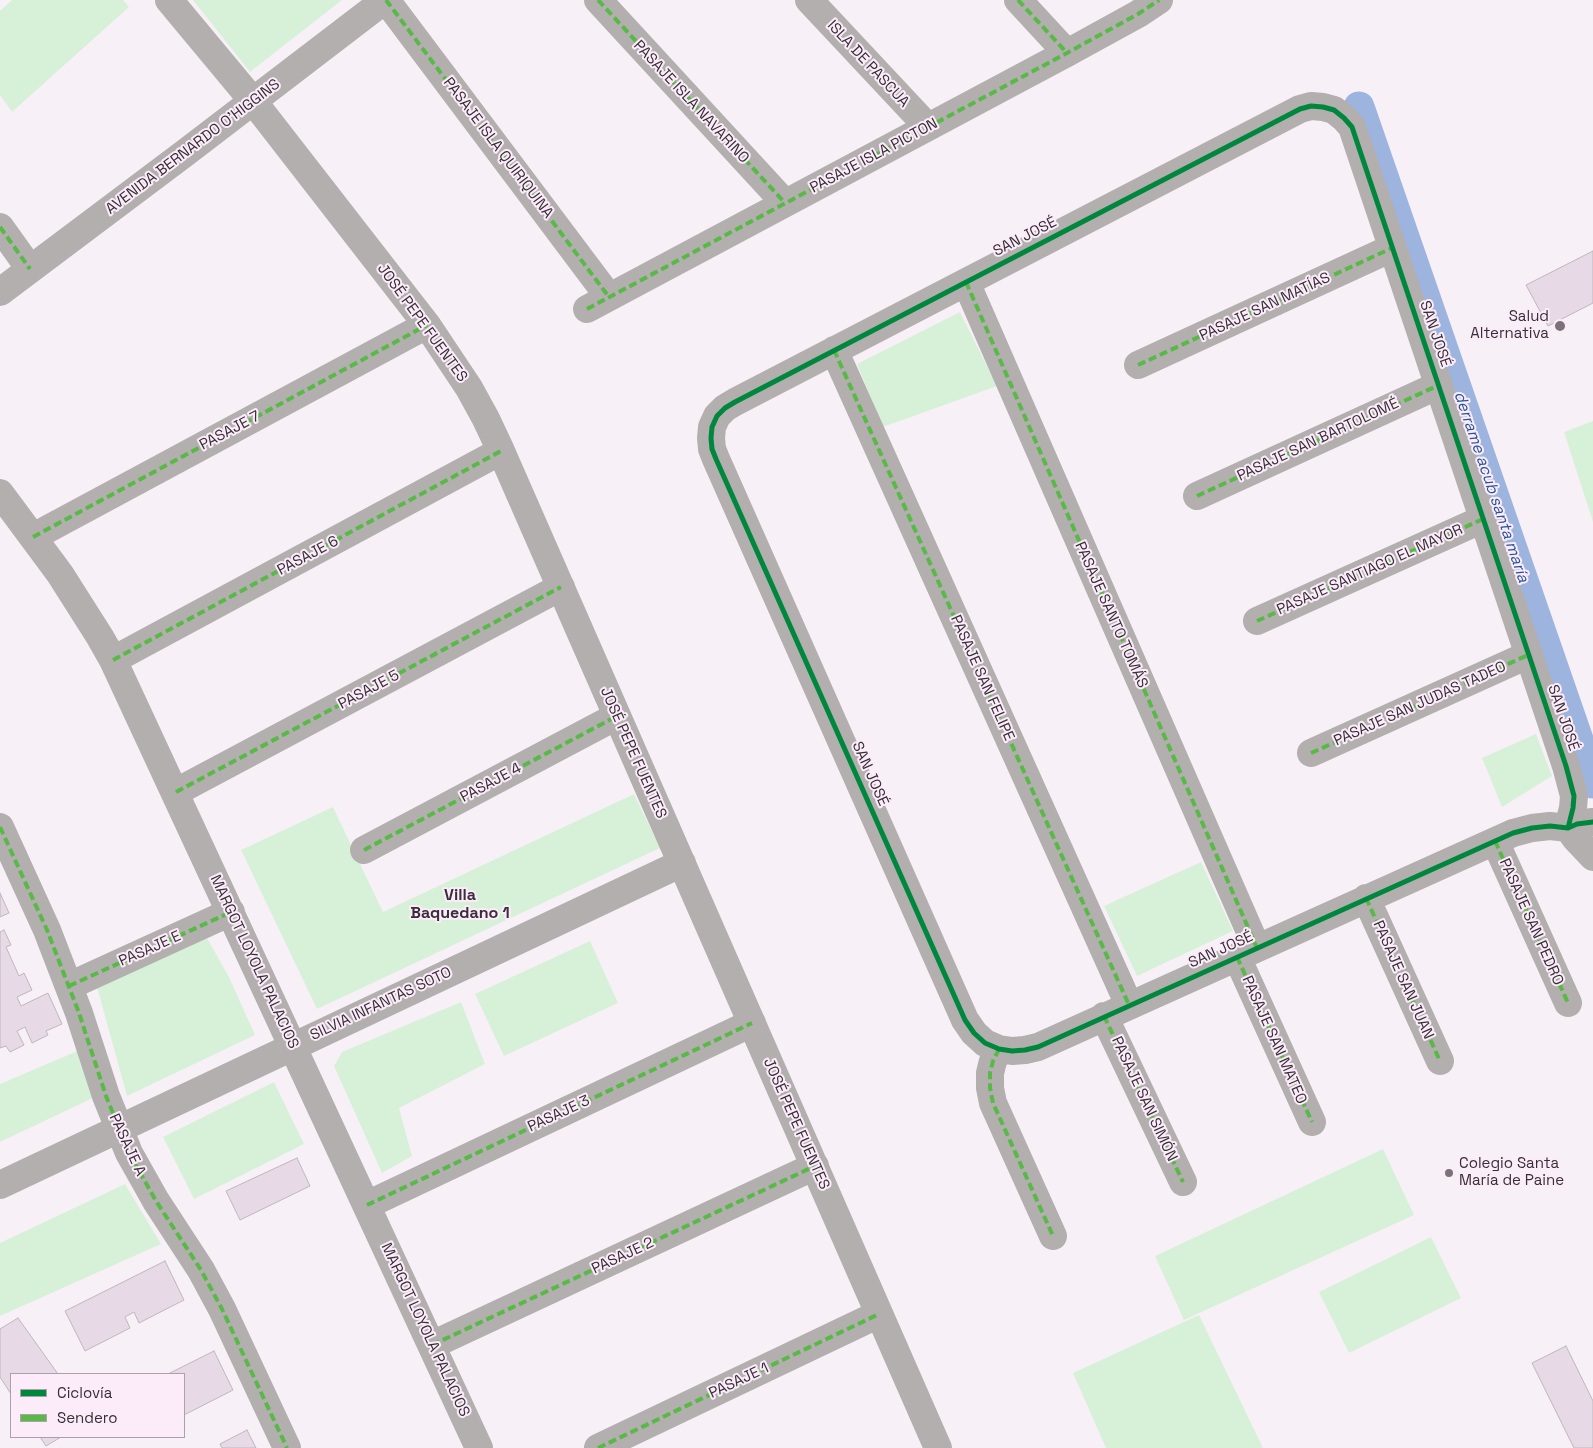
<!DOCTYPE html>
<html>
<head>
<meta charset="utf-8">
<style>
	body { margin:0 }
	#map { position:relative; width:1593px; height:1448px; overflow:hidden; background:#f8f0f7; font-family:"Space Grotesk",sans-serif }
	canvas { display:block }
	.legend { position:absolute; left:10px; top:1373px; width:175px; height:65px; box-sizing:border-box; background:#fcecfa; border:1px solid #ada0ab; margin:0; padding:6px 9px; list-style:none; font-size:15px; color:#362f35 }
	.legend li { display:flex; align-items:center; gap:10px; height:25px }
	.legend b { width:25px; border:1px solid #ada0ab }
</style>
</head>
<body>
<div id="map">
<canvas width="1593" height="1448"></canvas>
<ul class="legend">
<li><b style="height:6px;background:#00873e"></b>Ciclovía</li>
<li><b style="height:6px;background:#58b947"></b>Sendero</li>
</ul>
</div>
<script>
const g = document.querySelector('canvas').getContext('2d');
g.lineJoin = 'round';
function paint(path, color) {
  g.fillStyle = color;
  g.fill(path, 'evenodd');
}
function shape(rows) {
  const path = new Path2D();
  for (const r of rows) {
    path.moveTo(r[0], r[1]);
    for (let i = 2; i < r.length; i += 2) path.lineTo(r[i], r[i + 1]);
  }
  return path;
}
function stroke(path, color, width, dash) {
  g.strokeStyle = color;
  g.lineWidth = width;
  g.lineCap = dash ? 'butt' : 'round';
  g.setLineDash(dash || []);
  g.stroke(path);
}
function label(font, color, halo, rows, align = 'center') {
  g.font = font + ' "Space Grotesk",sans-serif';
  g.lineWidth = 4;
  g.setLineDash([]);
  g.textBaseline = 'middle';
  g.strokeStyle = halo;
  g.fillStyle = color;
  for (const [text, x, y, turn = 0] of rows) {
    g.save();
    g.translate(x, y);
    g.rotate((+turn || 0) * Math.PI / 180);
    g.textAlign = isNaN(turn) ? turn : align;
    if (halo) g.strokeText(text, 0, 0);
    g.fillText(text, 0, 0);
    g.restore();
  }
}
const green = shape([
	[12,0,123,0,129,7,12,112,0,95,0,11],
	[193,0,342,0,250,72],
	[960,312,997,386,883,427,857,364],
	[1593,421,1593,522,1564,432],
	[1536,734,1552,776,1502,807,1482,758],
	[634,794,660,848,317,1009,241,850,333,807,383,912],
	[1201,862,1233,931,1137,976,1104,906],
	[207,938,229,977,255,1035,127,1096,97,987],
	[590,941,618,1003,504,1056,475,994],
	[461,1002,485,1064,399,1108,412,1156,382,1173,334,1066,342,1052],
	[82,1049,95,1097,0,1142,0,1084],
	[274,1082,304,1144,194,1199,163,1137],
	[1383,1149,1414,1215,1184,1320,1155,1256],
	[125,1184,161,1244,0,1316,0,1243],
	[1431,1237,1461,1298,1349,1353,1319,1292],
	[1199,1315,1263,1448,1106,1448,1073,1373]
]);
const canal = shape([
	[1359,107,1593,783]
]);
const building = shape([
	[1593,251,1593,303,1548,326,1526,285,1593,251],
	[0,893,9,913,0,917,0,893],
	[4,930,11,945,6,947,19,976,24,973,32,990,17,997,21,1006,48,993,62,1024,46,1031,48,1035,32,1043,25,1027,17,1031,24,1045,10,1052,6,1046,0,1048,0,932,4,930],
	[297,1158,310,1186,240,1220,226,1191,297,1158],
	[165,1261,184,1300,139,1323,134,1312,125,1317,130,1328,85,1351,65,1311,165,1261],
	[18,1318,58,1374,11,1374,11,1394,0,1377,0,1329,18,1318],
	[1566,1346,1593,1401,1593,1448,1574,1448,1532,1363,1566,1346],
	[214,1351,233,1390,184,1415,184,1374,168,1374,214,1351],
	[247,1430,256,1448,222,1448,220,1444,247,1430],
	[40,1437,61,1437,46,1446,40,1437]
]);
const minor = shape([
	[169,0,253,101,427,325,469,388,486,419,501,451,938,1448],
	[386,0,609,297],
	[598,0,785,203],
	[809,0,928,127],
	[1018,0,1067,53],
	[0,227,30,269],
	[966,282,1257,948],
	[0,292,185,153,385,0],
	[587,309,1067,53,1138,14,1159,0],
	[834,350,1129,1005],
	[1138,365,1392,248],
	[0,493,60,574,100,637,113,660,479,1448],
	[1197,496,1439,385],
	[33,537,427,325],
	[1257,621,1483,519],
	[113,660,501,451],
	[1311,753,1528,655],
	[176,792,561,587],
	[0,827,47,930,79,1013,106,1096,129,1153,156,1201,201,1270,222,1309,287,1448],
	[1568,828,1573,808,1574,796,1566,766,1356,139,1352,127,1344,118,1334,110,1323,107,1311,106,1300,109,735,402,725,408,717,416,712,427,711,438,712,449,716,459,965,1020,974,1033,985,1043,999,1049,1012,1051,1025,1050,1038,1047,1513,833,1532,828,1550,826,1568,828,1577,824,1593,822],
	[1568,828,1576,839,1593,857],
	[1495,841,1568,1003],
	[364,850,617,716],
	[1366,898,1440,1061],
	[1237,957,1312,1122],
	[69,986,231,912],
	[1104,1016,1183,1182],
	[999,1049,993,1061,990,1073,990,1088,993,1103,1053,1236],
	[0,1185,682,863],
	[367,1205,752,1023],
	[432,1345,815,1166],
	[598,1448,879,1314]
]);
const quiet = shape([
	[386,0,609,297],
	[598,0,785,203],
	[1018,0,1067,53],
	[0,227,30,269],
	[966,282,1257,948],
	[587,309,1067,53,1138,14,1159,0],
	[834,350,1129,1005],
	[1138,365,1392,248],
	[1197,496,1439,385],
	[33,537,427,325],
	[1257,621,1483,519],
	[113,660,501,451],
	[1311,753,1528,655],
	[176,792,561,587],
	[0,827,47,930,79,1013,106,1096,129,1153,156,1201,201,1270,222,1309,287,1448],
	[1495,841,1568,1003],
	[364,850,617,716],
	[1366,898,1440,1061],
	[1237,957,1312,1122],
	[69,986,231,912],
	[1104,1016,1183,1182],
	[999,1049,993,1061,990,1073,990,1088,993,1103,1053,1236],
	[367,1205,752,1023],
	[432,1345,815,1166],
	[598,1448,879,1314]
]);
const cycleway = shape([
	[1568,828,1573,808,1574,796,1566,766,1356,139,1352,127,1344,118,1334,110,1323,107,1311,106,1300,109,735,402,725,408,717,416,712,427,711,438,712,449,716,459,965,1020,974,1033,985,1043,999,1049,1012,1051,1025,1050,1038,1047,1513,833,1532,828,1550,826,1568,828,1577,824,1593,822]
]);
const markers = [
	[1560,326,6,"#7a7379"],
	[1449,1173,5,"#7a7379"]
];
const streetNames = [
	["ISLA DE PASCUA",868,64,47],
	["PASAJE ISLA NAVARINO",691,102,47],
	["AVENIDA BERNARDO O'HIGGINS",193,147,-37],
	["PASAJE ISLA QUIRIQUINA",498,148,53],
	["PASAJE ISLA PICTON",874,156,-28],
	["SAN JOSÉ",1025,237,-27],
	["PASAJE SAN MATÍAS",1265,307,-25],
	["JOSÉ PEPE FUENTES",422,323,54],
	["SAN JOSÉ",1435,334,71],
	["PASAJE 7",230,431,-28],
	["PASAJE SAN BARTOLOMÉ",1318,440,-25],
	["PASAJE 6",308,556,-28],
	["PASAJE SANTIAGO EL MAYOR",1370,570,-24],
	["PASAJE SANTO TOMÁS",1111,615,66],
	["PASAJE SAN FELIPE",982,678,66],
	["PASAJE 5",369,690,-28],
	["PASAJE SAN JUDAS TADEO",1420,704,-24],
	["SAN JOSÉ",1563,718,71],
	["JOSÉ PEPE FUENTES",633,753,66],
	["SAN JOSÉ",870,774,66],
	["PASAJE 4",491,783,-28],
	["PASAJE SAN PEDRO",1531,922,66],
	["PASAJE E",150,949,-24],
	["SAN JOSÉ",1221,950,-24],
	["MARGOT LOYOLA PALACIOS",254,962,65],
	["PASAJE SAN JUAN",1403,980,66],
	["SILVIA INFANTAS SOTO",381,1004,-25],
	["PASAJE SAN MATEO",1274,1040,66],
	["PASAJE SAN SIMÓN",1144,1099,65],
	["PASAJE 3",559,1114,-25],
	["JOSÉ PEPE FUENTES",796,1124,66],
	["PASAJE A",127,1145,65],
	["PASAJE 2",623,1256,-25],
	["MARGOT LOYOLA PALACIOS",425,1330,65],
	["PASAJE 1",739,1381,-25]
];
const poiNames = [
	["Salud",1549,317],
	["Alternativa",1549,334],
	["Colegio Santa",1459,1164,"left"],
	["María de Paine",1459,1181,"left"]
];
const waterNames = [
	["derrame acub santa maría",1491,487,71]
];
const neighbourhoodNames = [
	["Villa",460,896],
	["Baquedano 1",460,914]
];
paint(green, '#d7f1d9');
stroke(canal, '#9db4df', 31);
paint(building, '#e7d9e6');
stroke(building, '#bdb7bd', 1);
stroke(minor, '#b2afae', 28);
stroke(quiet, '#58b947', 4, [8, 4]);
stroke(cycleway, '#00873e', 5);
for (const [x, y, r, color] of markers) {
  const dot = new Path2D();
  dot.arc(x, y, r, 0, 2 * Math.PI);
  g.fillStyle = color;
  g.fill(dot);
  stroke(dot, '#fcecfa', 2);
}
label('15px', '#362f35', '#fcecfa', streetNames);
label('15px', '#362f35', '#fcecfa', poiNames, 'right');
label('italic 16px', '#27549a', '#fcecfa', waterNames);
label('bold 16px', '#3a2e39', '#fcecfa', neighbourhoodNames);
</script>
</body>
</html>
